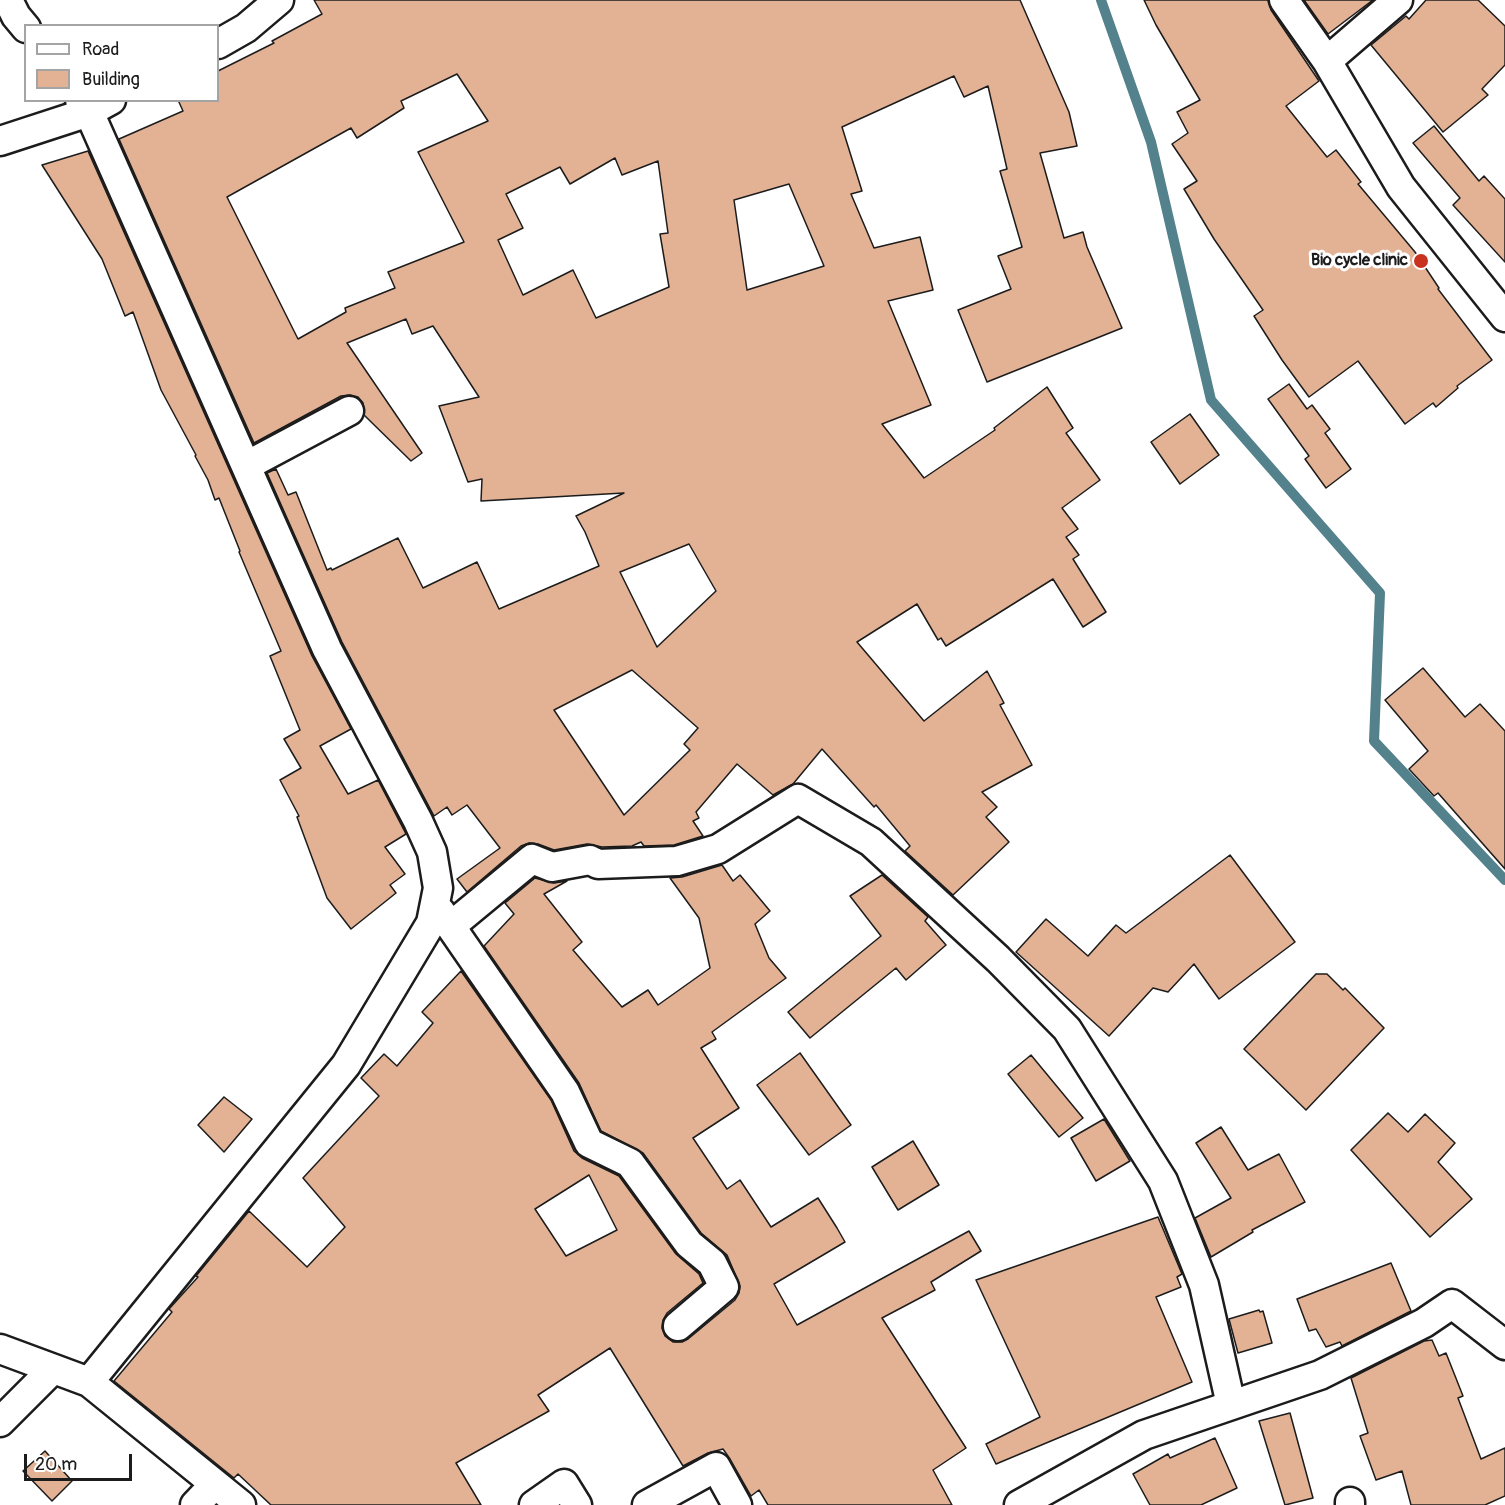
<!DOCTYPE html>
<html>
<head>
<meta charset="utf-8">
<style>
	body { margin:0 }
	#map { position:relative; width:1505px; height:1505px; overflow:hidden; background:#fff; font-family:Pangolin,sans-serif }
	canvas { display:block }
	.legend { position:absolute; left:24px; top:24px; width:195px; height:78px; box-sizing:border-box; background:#fff; border:2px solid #a4a4a4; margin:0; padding:8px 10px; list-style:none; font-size:18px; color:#1c1c1c }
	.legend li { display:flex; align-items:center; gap:12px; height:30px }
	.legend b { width:30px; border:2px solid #a4a4a4 }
	.scale { position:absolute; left:24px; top:1454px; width:108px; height:27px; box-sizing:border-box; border:3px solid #1c1c1c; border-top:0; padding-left:8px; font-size:18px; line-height:21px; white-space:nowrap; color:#1c1c1c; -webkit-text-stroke:4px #fff; paint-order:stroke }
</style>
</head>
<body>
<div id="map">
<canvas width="1505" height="1505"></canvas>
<ul class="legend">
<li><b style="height:8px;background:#fff"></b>Road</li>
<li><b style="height:16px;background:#e3b295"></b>Building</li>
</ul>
<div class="scale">20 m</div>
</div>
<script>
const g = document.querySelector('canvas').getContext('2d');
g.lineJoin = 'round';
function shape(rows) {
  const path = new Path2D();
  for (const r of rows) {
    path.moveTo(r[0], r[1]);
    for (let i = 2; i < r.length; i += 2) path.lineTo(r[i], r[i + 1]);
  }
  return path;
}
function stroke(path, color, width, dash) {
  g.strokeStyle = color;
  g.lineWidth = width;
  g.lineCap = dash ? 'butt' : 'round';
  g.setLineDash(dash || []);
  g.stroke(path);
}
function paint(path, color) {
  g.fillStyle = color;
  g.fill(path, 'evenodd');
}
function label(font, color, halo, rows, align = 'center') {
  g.font = font + ' Pangolin,sans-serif';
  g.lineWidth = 6;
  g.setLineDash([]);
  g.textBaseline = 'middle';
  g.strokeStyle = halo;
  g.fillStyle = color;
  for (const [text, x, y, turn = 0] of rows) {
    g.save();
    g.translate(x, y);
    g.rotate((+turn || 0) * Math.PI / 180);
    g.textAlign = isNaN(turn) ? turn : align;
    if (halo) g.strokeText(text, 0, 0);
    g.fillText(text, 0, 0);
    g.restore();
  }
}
const stream = shape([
	[1101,0,1151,142,1211,400,1380,593,1374,741,1505,880]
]);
const building = shape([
	[314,0,1020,0,1069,112,1077,146,1040,153,1064,238,1083,232,1087,247,1122,328,987,382,958,310,1011,289,998,256,1022,247,1000,171,1007,169,988,86,964,97,954,76,842,127,862,191,851,194,874,248,920,237,933,290,888,301,931,405,882,424,924,478,995,430,994,428,1047,387,1073,428,1066,433,1100,480,1062,508,1078,529,1066,537,1079,555,1073,559,1106,612,1083,627,1053,579,946,646,941,638,938,640,917,604,857,642,924,721,987,671,1004,703,1000,705,1032,765,982,792,997,807,986,817,1009,842,953,895,905,851,910,846,876,805,874,807,822,749,793,784,773,795,737,764,696,812,699,818,693,821,703,836,674,845,644,846,641,842,632,846,602,847,587,844,554,850,538,844,529,843,521,846,467,892,457,879,500,848,467,805,452,815,447,807,434,816,342,642,267,473,276,469,288,495,296,492,327,570,331,568,332,570,398,538,423,588,477,562,499,609,599,566,585,532,576,516,624,493,481,501,482,479,468,482,439,406,479,397,433,326,412,334,406,319,347,343,422,453,411,461,364,415,363,403,358,397,350,395,341,396,254,443,119,139,183,111,178,100,218,100,218,71,274,43,272,41,322,14,314,0],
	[457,74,488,121,418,152,464,242,388,272,395,288,345,308,346,312,298,339,227,197,351,128,357,138,404,108,401,101,457,74],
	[615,158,622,175,658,161,668,233,660,234,669,287,596,318,573,270,523,295,498,240,523,228,506,194,560,167,570,184,615,158],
	[789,184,824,266,747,290,734,200,789,184],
	[689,544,716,591,657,647,620,572,689,544],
	[632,670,698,728,684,744,690,750,624,815,554,710,632,670],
	[1144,0,1268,0,1271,10,1319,81,1286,106,1327,157,1336,150,1361,182,1358,184,1415,252,1439,288,1438,289,1492,360,1457,386,1458,388,1436,407,1433,403,1405,424,1358,361,1309,397,1282,360,1254,316,1263,310,1214,239,1184,189,1197,181,1172,144,1188,133,1177,112,1200,100,1156,25,1144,0],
	[1304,0,1373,0,1328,34,1304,0],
	[1426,0,1478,0,1505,26,1505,65,1482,89,1488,95,1443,132,1371,45,1406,16,1409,19,1426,0],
	[1434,126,1479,181,1484,176,1505,199,1505,262,1453,205,1460,198,1413,143,1434,126],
	[88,151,312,656,351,729,320,746,348,794,378,780,406,834,385,847,405,874,390,885,396,893,351,929,327,898,297,817,299,816,280,780,301,768,284,739,300,730,270,656,281,651,239,552,240,551,219,498,215,500,208,480,195,456,196,455,161,390,133,312,125,316,102,259,42,165,88,151],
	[1289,384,1307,409,1312,405,1330,429,1325,433,1351,469,1326,488,1305,459,1309,456,1268,399,1289,384],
	[1190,414,1219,455,1180,484,1151,442,1190,414],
	[1423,668,1465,717,1480,704,1505,731,1505,869,1438,793,1434,796,1409,769,1428,751,1385,700,1423,668],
	[1230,855,1295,942,1219,999,1194,964,1168,992,1153,988,1109,1036,1016,952,1046,919,1088,956,1116,925,1126,933,1230,855],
	[722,865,733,881,740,875,770,911,755,924,769,958,786,978,712,1032,716,1039,701,1048,739,1108,693,1138,727,1189,740,1180,771,1227,818,1198,837,1228,845,1242,774,1284,797,1325,969,1231,981,1251,931,1282,935,1290,882,1318,966,1448,933,1470,952,1505,768,1505,759,1490,751,1496,730,1459,723,1449,708,1453,683,1466,610,1348,538,1395,549,1411,456,1463,481,1505,271,1505,238,1474,234,1478,114,1381,172,1312,169,1309,198,1277,196,1276,249,1211,307,1267,345,1227,303,1178,379,1096,361,1078,384,1054,397,1066,433,1023,422,1012,461,971,551,1100,574,1151,582,1158,619,1176,676,1254,699,1274,703,1283,667,1313,663,1320,662,1328,665,1336,673,1342,682,1342,688,1339,735,1300,739,1293,740,1286,727,1255,701,1233,643,1153,601,1131,579,1083,484,946,514,914,505,903,535,878,554,883,567,881,544,894,582,942,573,950,622,1007,648,990,658,1005,710,968,699,918,670,878,682,877,722,865],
	[589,1175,617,1230,566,1256,535,1209,589,1175],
	[882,875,928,917,925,921,946,945,906,980,896,968,810,1038,788,1012,881,936,850,896,882,875],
	[1316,974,1327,974,1343,990,1345,988,1384,1028,1306,1110,1244,1049,1316,974],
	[800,1053,851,1125,809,1155,757,1085,800,1053],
	[1031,1055,1083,1118,1059,1137,1008,1074,1031,1055],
	[224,1097,252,1119,224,1152,198,1125,224,1097],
	[1388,1113,1408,1132,1425,1114,1455,1143,1438,1162,1472,1199,1430,1237,1351,1150,1388,1113],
	[1104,1119,1130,1161,1096,1181,1071,1138,1104,1119],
	[1221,1127,1248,1170,1279,1154,1305,1202,1252,1230,1253,1232,1211,1257,1195,1218,1231,1198,1196,1143,1221,1127],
	[913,1141,939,1185,898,1210,872,1167,913,1141],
	[1158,1217,1182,1274,1177,1277,1181,1287,1156,1297,1192,1382,996,1464,986,1444,1040,1417,976,1280,1158,1217],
	[1391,1263,1411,1311,1342,1346,1340,1342,1326,1347,1316,1329,1309,1331,1297,1299,1391,1263],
	[1259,1310,1260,1312,1263,1311,1272,1343,1238,1353,1229,1319,1259,1310],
	[1432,1340,1439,1356,1446,1353,1463,1396,1458,1398,1481,1459,1505,1448,1505,1496,1485,1505,1411,1505,1402,1471,1376,1480,1360,1436,1368,1433,1351,1378,1424,1341,1432,1340],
	[1290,1413,1313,1498,1285,1505,1259,1421,1290,1413],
	[1215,1438,1237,1488,1201,1505,1150,1505,1133,1474,1168,1454,1170,1458,1215,1438],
	[45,1451,72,1481,52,1501,23,1471,45,1451]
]);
const minor = shape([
	[8,0,16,16,26,28],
	[1284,0,1327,61,1401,187,1505,317],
	[218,44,246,28,279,0],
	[1327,61,1398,0],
	[80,100,89,112,327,649,418,821,432,852,438,888,431,923,346,1065,89,1382],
	[0,141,89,112,111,100],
	[246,466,349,411],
	[440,911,565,1092,589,1143,630,1163,689,1244,712,1263,724,1287,678,1326],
	[451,926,532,859,552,867,590,860,598,864,677,861,718,849,798,799,871,842,998,959,1067,1029,1163,1181,1204,1285,1231,1405],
	[0,1349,89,1382,241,1505],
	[0,1422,53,1369],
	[1350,1502,1350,1505],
	[195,1505,215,1484],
	[534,1505,564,1484,577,1505],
	[647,1505,716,1467,737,1505],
	[1019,1505,1144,1435,1320,1375,1424,1323,1452,1304,1505,1345]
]);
const markers = [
	[1421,261,8,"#c8321e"]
];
const poiNames = [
	["Bio cycle clinic",1408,261]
];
stroke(stream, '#53818c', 10);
paint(building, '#e3b295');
stroke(building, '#1c1c1c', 1.5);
stroke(minor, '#1c1c1c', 33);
stroke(minor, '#fff', 28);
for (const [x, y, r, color] of markers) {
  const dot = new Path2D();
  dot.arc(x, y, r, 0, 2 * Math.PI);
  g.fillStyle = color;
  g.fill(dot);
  stroke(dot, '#fff', 2);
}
label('bold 16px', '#1c1c1c', '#fff', poiNames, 'right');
</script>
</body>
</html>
